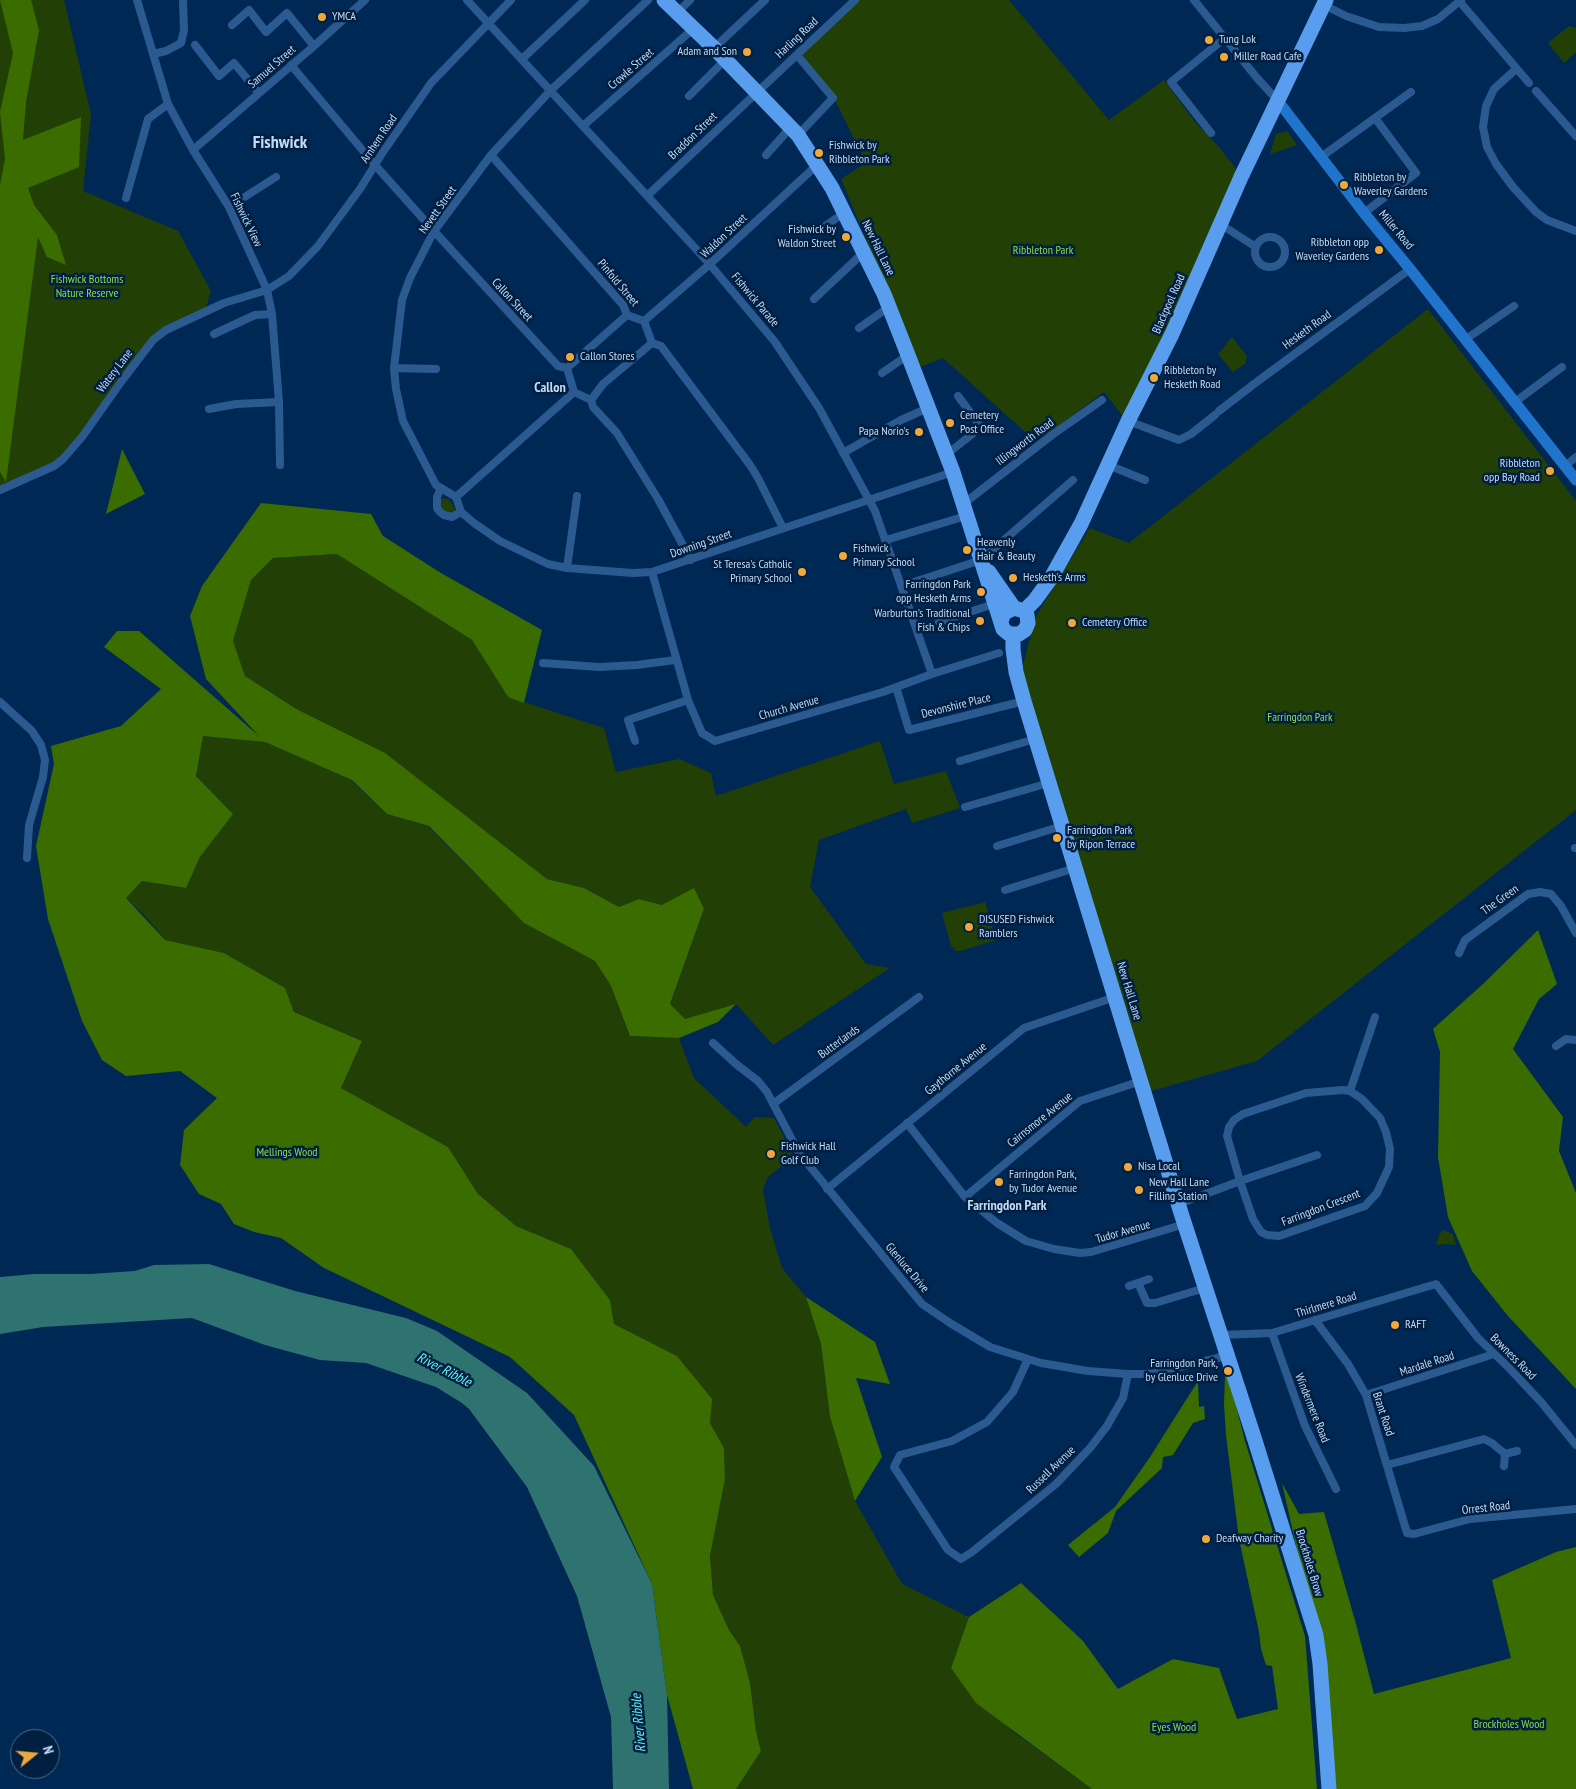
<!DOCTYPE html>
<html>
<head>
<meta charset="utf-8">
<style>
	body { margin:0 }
	#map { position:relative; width:1576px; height:1789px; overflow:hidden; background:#002854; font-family:"PT Sans Narrow",sans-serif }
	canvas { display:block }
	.north { position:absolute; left:10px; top:1729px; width:50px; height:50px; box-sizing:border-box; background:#001f41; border:1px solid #4e6a89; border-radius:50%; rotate:73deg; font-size:14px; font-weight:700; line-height:20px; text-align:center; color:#c3daf6 }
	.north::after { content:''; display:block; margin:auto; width:18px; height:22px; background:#eea83c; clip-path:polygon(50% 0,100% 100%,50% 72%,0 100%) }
</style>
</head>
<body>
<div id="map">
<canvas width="1576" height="1789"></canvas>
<div class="north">N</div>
</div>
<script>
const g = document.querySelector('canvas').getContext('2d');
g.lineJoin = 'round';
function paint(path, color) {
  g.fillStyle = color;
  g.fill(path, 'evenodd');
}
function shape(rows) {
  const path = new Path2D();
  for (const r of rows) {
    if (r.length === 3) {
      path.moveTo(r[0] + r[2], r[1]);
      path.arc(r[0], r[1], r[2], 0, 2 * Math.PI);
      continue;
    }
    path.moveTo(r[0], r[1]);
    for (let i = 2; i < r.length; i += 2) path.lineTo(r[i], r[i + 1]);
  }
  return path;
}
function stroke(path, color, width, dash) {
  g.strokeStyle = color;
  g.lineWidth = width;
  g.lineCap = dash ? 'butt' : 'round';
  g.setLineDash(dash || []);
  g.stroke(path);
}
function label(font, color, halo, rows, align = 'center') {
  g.font = font + ' "PT Sans Narrow",sans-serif';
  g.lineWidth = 5;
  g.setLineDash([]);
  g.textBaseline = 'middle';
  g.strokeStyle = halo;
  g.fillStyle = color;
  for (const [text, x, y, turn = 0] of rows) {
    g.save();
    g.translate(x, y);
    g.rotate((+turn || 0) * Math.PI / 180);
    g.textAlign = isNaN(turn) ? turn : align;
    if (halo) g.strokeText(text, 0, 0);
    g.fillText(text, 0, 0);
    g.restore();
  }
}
const green = shape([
	[0,0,64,0,91,114,83,191,178,231,211,291,205,311,166,330,54,466,0,489],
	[858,0,1009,0,1109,120,1164,80,1195,122,1218,146,1237,170,1140,391,1124,418,1104,392,1048,434,1034,440,943,358,920,367,841,179,866,163,831,92,801,55],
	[1569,26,1576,28,1576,52,1564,63,1548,43],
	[1287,131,1297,145,1270,154,1276,134],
	[1428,309,1576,501,1576,810,1257,1061,1151,1091,1022,669,1035,618,1090,528,1129,543],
	[1232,337,1247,356,1246,363,1233,372,1218,354],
	[439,498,448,499,452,503,455,510,453,514,448,514,441,508],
	[337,554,472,640,508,697,604,728,616,772,679,759,711,773,716,796,880,741,894,784,946,771,960,808,912,823,906,809,819,840,810,887,866,964,890,968,773,1045,736,1004,685,1019,670,1005,704,910,662,905,639,899,619,907,584,888,547,879,478,825,245,676,233,641,251,580,273,558],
	[203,736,265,742,350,779,387,814,428,826,524,923,595,961,611,986,630,1036,679,1038,694,1078,746,1127,755,1117,774,1118,794,1156,767,1178,763,1190,770,1228,782,1268,806,1297,821,1344,830,1417,855,1501,902,1584,969,1617,951,1668,1011,1730,1092,1789,736,1789,761,1751,756,1731,750,1683,740,1646,729,1630,713,1595,710,1556,725,1479,724,1448,710,1423,711,1399,677,1356,614,1324,610,1300,571,1249,516,1226,478,1194,448,1147,341,1088,362,1041,294,1012,285,988,224,953,165,940,145,916,126,898,142,881,186,888,200,857,233,814,196,776],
	[985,902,996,940,960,951,956,951,951,946,942,913],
	[1443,1230,1453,1234,1456,1245,1447,1244,1436,1245,1439,1235]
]);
const forest = shape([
	[0,0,31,0,39,30,26,102,23,140,81,117,79,167,28,188,34,205,57,235,66,265,47,257,38,237,6,482,0,472,0,185,5,159,0,112,13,53],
	[122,449,145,494,106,514],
	[261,503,371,514,383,536,441,573,542,630,524,703,508,697,472,640,337,554,273,558,251,580,233,641,245,676,298,710,385,753,547,879,584,888,619,907,639,899,662,905,694,888,704,909,670,1004,685,1019,736,1004,718,1022,679,1038,630,1036,611,986,595,961,524,923,429,826,387,814,352,780,265,742,203,736,196,776,233,814,200,857,186,888,142,881,126,898,165,940,224,953,285,988,294,1012,362,1041,341,1088,448,1147,478,1194,516,1226,571,1249,610,1300,614,1324,677,1356,712,1399,710,1423,724,1448,725,1479,710,1556,713,1595,729,1630,740,1646,750,1683,756,1731,761,1751,736,1789,693,1789,667,1695,652,1584,574,1415,510,1357,324,1268,281,1238,254,1232,234,1224,221,1204,199,1194,180,1165,184,1130,217,1098,180,1071,126,1076,102,1060,82,1021,48,919,36,846,54,764,51,746,121,726,161,689,104,647,117,631,139,631,260,737,206,679,190,616,202,586],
	[1538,930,1557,984,1539,999,1513,1049,1563,1117,1559,1151,1576,1193,1576,1389,1508,1316,1472,1271,1448,1217,1438,1157,1440,1052,1433,1029,1483,984],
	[806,1297,875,1342,890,1384,856,1378,882,1457,855,1501,830,1417,821,1344],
	[1225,1374,1230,1382,1245,1441,1305,1636,1317,1789,1092,1789,976,1703,951,1668,969,1617,1021,1583,1083,1641,1118,1689,1173,1659,1219,1668,1237,1719,1278,1709,1272,1666,1266,1665,1261,1649,1259,1632,1239,1539,1226,1435,1224,1405],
	[1198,1381,1199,1407,1204,1406,1205,1419,1193,1423,1173,1455,1163,1457,1162,1468,1116,1511,1108,1533,1079,1557,1068,1545,1115,1507,1150,1457],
	[1282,1483,1299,1514,1324,1512,1356,1624,1374,1694,1511,1658,1492,1580,1556,1552,1576,1547,1576,1789,1330,1789,1316,1635]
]);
const water = shape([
	[209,1264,295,1291,406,1318,437,1331,527,1393,594,1466,652,1584,667,1695,669,1789,613,1789,611,1717,577,1596,527,1487,469,1409,462,1403,436,1387,366,1363,320,1360,265,1345,192,1318,43,1327,0,1334,0,1277,34,1274,90,1274,135,1271,154,1265]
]);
const street = shape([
	[137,0,168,104,193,150,229,207,267,290,272,314,279,402,280,465],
	[467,0,707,261,775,342,819,408,875,511,932,674],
	[1194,0,1257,78,1278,101],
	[1460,2,1529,83],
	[1324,5,1346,16,1379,27,1404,28,1422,26,1438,19,1461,0],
	[677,13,690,0],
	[232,25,249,10,266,32,287,13,314,46],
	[195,45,219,76,234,63,259,93],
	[714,48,765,0],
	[153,54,166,51,181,43,184,30,183,0],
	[797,55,833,98,798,135],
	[522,59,585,0],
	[291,65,375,165,434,231,558,366,567,368],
	[1516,69,1494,89,1486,106,1483,127,1487,147,1496,164,1513,187,1536,212,1547,220,1576,231],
	[1536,91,1576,136],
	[689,96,725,60],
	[583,126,693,29],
	[1211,133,1171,82,1225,38],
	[193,150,314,46,365,0],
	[491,155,623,305,627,315,644,321,652,343],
	[766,155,790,128],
	[1321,157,1411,92],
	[647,196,855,0],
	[126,198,148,119,168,104],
	[229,207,276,177],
	[1364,213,1416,173,1375,118],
	[1220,224,1256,247],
	[821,229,845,212],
	[1270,252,15],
	[814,299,864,252],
	[644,321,710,264,817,165],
	[859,328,889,307],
	[214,334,255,315,272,314],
	[1466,339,1514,306],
	[652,343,661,346,750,465,758,478,783,528],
	[394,368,436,369],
	[567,368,574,392,591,400,593,407,617,433,658,499,691,560],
	[567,368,627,315],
	[882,373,908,355],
	[591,400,603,384,652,343],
	[1515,402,1562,367],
	[209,409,236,404,279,402],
	[1219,411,1254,384,1410,269],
	[1128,421,1179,440,1191,434,1215,415],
	[843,453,901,420,928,408],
	[946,455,981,427,958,396],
	[1108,465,1145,480],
	[1565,466,1576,457],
	[441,488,437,497,437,508,440,512,444,515,452,517,461,512],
	[0,490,54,466,63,459,82,437,121,382,153,340,166,330,224,303,267,290,289,276,318,246,360,189,383,152,431,83,511,0],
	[456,497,436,485,403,421,396,389,394,368,402,300,410,278,434,231,491,155,551,90,648,0],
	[456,497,461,512,474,523,500,541,548,564,567,568,633,573,652,572,953,472],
	[456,497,574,392],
	[962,505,1052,435,1102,400],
	[886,540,966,516],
	[567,568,577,496],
	[652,572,688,700],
	[902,586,981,560,1073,480],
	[939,622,994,604],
	[543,663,599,667,637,665,675,660],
	[896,687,909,730,1024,701],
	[0,702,32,731,41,745,45,760,43,777,29,825,27,858],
	[635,741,628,720,688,700,702,733,715,741,883,692,932,674,999,653],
	[960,761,1035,739],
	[965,807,1049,783],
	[997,846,1062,826],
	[1575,848,1576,848],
	[1005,890,1075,868],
	[1459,953,1465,940,1528,894,1540,892,1551,894,1561,906,1576,933],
	[713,1043,736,1064,758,1081,767,1092,799,1153,922,1304,950,1323,990,1347,1041,1363,1088,1371,1128,1374,1148,1374,1218,1358,1226,1353],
	[1556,1046,1566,1039,1576,1040],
	[1343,1090,1350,1091,1362,1099,1380,1118,1386,1132,1390,1149,1389,1167,1377,1193,1365,1206,1279,1236,1267,1235,1261,1232,1253,1219,1240,1181,1227,1136,1229,1127,1234,1120,1243,1114,1306,1093,1343,1090],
	[1350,1091,1375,1017],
	[773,1104,919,997],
	[907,1123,965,1197,997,1223,1026,1241,1054,1249,1080,1253,1091,1252,1185,1224],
	[827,1189,1024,1028,1115,997],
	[965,1197,1080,1101,1141,1081],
	[1179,1204,1240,1181,1317,1155],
	[1138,1283,1147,1303,1155,1303,1205,1288],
	[1129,1286,1149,1279],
	[1315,1320,1348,1364,1366,1395,1407,1533,1414,1534,1470,1519,1576,1509],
	[1272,1333,1305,1426,1336,1489],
	[1221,1335,1272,1333,1436,1284,1478,1338,1510,1369,1541,1402,1576,1445],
	[1028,1359,1013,1392,987,1422,952,1441,900,1455,894,1467,948,1550,961,1559,972,1552,1056,1484,1090,1448,1107,1426,1123,1398,1128,1374],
	[1366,1395,1494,1354],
	[1387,1465,1484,1439,1492,1443,1505,1454,1517,1451],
	[1504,1466,1505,1454]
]);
const secondary = shape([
	[1278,101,1364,213,1410,269,1576,480]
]);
const highway = shape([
	[664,0,714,48,798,135,832,188,884,294,908,355,953,472,1003,629,1009,634,1019,634,1025,630,1028,623,1027,615,1024,611,1014,608,1004,613,1001,621],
	[989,572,1014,608],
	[1024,611,1035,600,1051,578,1081,524,1128,421,1172,334,1241,177,1326,0],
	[1013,635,1013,649,1016,672,1024,701,1181,1213,1252,1431,1316,1635,1320,1664,1329,1789]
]);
const markers = [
	[322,17,5,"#eea83c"],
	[1209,40,5,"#eea83c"],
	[747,52,5,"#eea83c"],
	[1224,57,5,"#eea83c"],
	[819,153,5,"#eea83c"],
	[1344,185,5,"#eea83c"],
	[846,237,5,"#eea83c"],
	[1379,250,5,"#eea83c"],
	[570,357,5,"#eea83c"],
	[1154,378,5,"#eea83c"],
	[950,423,5,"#eea83c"],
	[919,432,5,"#eea83c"],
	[1550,471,5,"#eea83c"],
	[967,550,5,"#eea83c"],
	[843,556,5,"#eea83c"],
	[802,572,5,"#eea83c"],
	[1013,578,5,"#eea83c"],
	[981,592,5,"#eea83c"],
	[980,621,5,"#eea83c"],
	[1072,623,5,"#eea83c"],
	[1057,838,5,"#eea83c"],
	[969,927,5,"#eea83c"],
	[771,1154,5,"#eea83c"],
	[1128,1167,5,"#eea83c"],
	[999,1182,5,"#eea83c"],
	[1139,1190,5,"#eea83c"],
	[1395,1325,5,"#eea83c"],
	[1228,1371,5,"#eea83c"],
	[1206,1539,5,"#eea83c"]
];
const poiNames = [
	["YMCA",332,17],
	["Tung Lok",1219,40],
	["Adam and Son",737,52,"right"],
	["Miller Road Cafe",1234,57],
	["Fishwick by",829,146],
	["Ribbleton Park",829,160],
	["Ribbleton by",1354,178],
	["Waverley Gardens",1354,192],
	["Fishwick by",836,230,"right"],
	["Waldon Street",836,244,"right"],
	["Ribbleton opp",1369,243,"right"],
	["Waverley Gardens",1369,257,"right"],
	["Callon Stores",580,357],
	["Ribbleton by",1164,371],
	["Hesketh Road",1164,385],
	["Cemetery",960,416],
	["Post Office",960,430],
	["Papa Norio's",909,432,"right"],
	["Ribbleton",1540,464,"right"],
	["opp Bay Road",1540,478,"right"],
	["Heavenly",977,543],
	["Hair & Beauty",977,557],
	["Fishwick",853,549],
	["Primary School",853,563],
	["St Teresa's Catholic",792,565,"right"],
	["Primary School",792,579,"right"],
	["Hesketh's Arms",1023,578],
	["Farringdon Park",971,585,"right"],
	["opp Hesketh Arms",971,599,"right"],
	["Warburton's Traditional",970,614,"right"],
	["Fish & Chips",970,628,"right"],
	["Cemetery Office",1082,623],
	["Farringdon Park",1067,831],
	["by Ripon Terrace",1067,845],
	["DISUSED Fishwick",979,920],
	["Ramblers",979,934],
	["Fishwick Hall",781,1147],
	["Golf Club",781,1161],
	["Nisa Local",1138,1167],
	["Farringdon Park,",1009,1175],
	["by Tudor Avenue",1009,1189],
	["New Hall Lane",1149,1183],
	["Filling Station",1149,1197],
	["RAFT",1405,1325],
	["Farringdon Park,",1218,1364,"right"],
	["by Glenluce Drive",1218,1378,"right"],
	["Deafway Charity",1216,1539]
];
const streetNames = [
	["Harling Road",797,38,-43],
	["Samuel Street",272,67,-41],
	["Crowle Street",631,69,-41],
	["Braddon Street",693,136,-44],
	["Arnhem Road",379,139,-56],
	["Nevett Street",438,210,-55],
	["Fishwick View",246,220,64],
	["Miller Road",1396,230,50],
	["Waldon Street",724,236,-43],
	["New Hall Lane",878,248,64],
	["Pinfold Street",618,283,50],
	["Callon Street",512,300,47],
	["Fishwick Parade",755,300,50],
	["Blackpool Road",1169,304,-66],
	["Hesketh Road",1307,330,-36],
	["Watery Lane",115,371,-53],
	["Illingworth Road",1025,442,-37],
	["Downing Street",701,544,-19],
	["Devonshire Place",956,706,-14],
	["Church Avenue",789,708,-16],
	["The Green",1500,900,-36],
	["New Hall Lane",1129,991,73],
	["Butterlands",839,1042,-36],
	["Gaythorne Avenue",956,1069,-39],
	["Cairnsmore Avenue",1040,1120,-39],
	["Farringdon Crescent",1321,1208,-21],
	["Tudor Avenue",1123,1232,-16],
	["Glenluce Drive",907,1268,50],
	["Thirlmere Road",1326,1305,-17],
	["Bowness Road",1513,1357,45],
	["Mardale Road",1427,1364,-18],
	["Windermere Road",1312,1408,68],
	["Brant Road",1383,1414,72],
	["Russell Avenue",1051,1470,-44],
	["Orrest Road",1486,1508,-6],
	["Brockholes Brow",1309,1563,73]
];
const parkNames = [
	["Ribbleton Park",1043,251],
	["Fishwick Bottoms",87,280],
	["Nature Reserve",87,294],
	["Farringdon Park",1300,718],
	["Mellings Wood",287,1153],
	["Brockholes Wood",1509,1725],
	["Eyes Wood",1174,1728]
];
const neighbourhoodNames = [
	["Callon",550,388],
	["Farringdon Park",1007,1206]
];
const waterNames = [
	["River Ribble",444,1370,27],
	["River Ribble",639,1723,-95]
];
const districtNames = [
	["Fishwick",280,143]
];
paint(green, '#224005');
paint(forest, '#3a6c00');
paint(water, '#2f7371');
stroke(street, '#2b5a91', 8);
stroke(secondary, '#2074cc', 11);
stroke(highway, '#599eee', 15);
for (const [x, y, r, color] of markers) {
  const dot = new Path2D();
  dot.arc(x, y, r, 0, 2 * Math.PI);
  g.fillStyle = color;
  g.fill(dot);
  stroke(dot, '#001f41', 2);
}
label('12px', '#c3daf6', '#001f41', poiNames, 'left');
label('12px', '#c3daf6', '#001f41', streetNames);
label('12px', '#8adc43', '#001f41', parkNames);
label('bold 14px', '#c3daf6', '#001f41', neighbourhoodNames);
label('italic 14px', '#64efed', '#001f41', waterNames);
label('bold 18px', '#c3daf6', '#001f41', districtNames);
</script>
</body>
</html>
